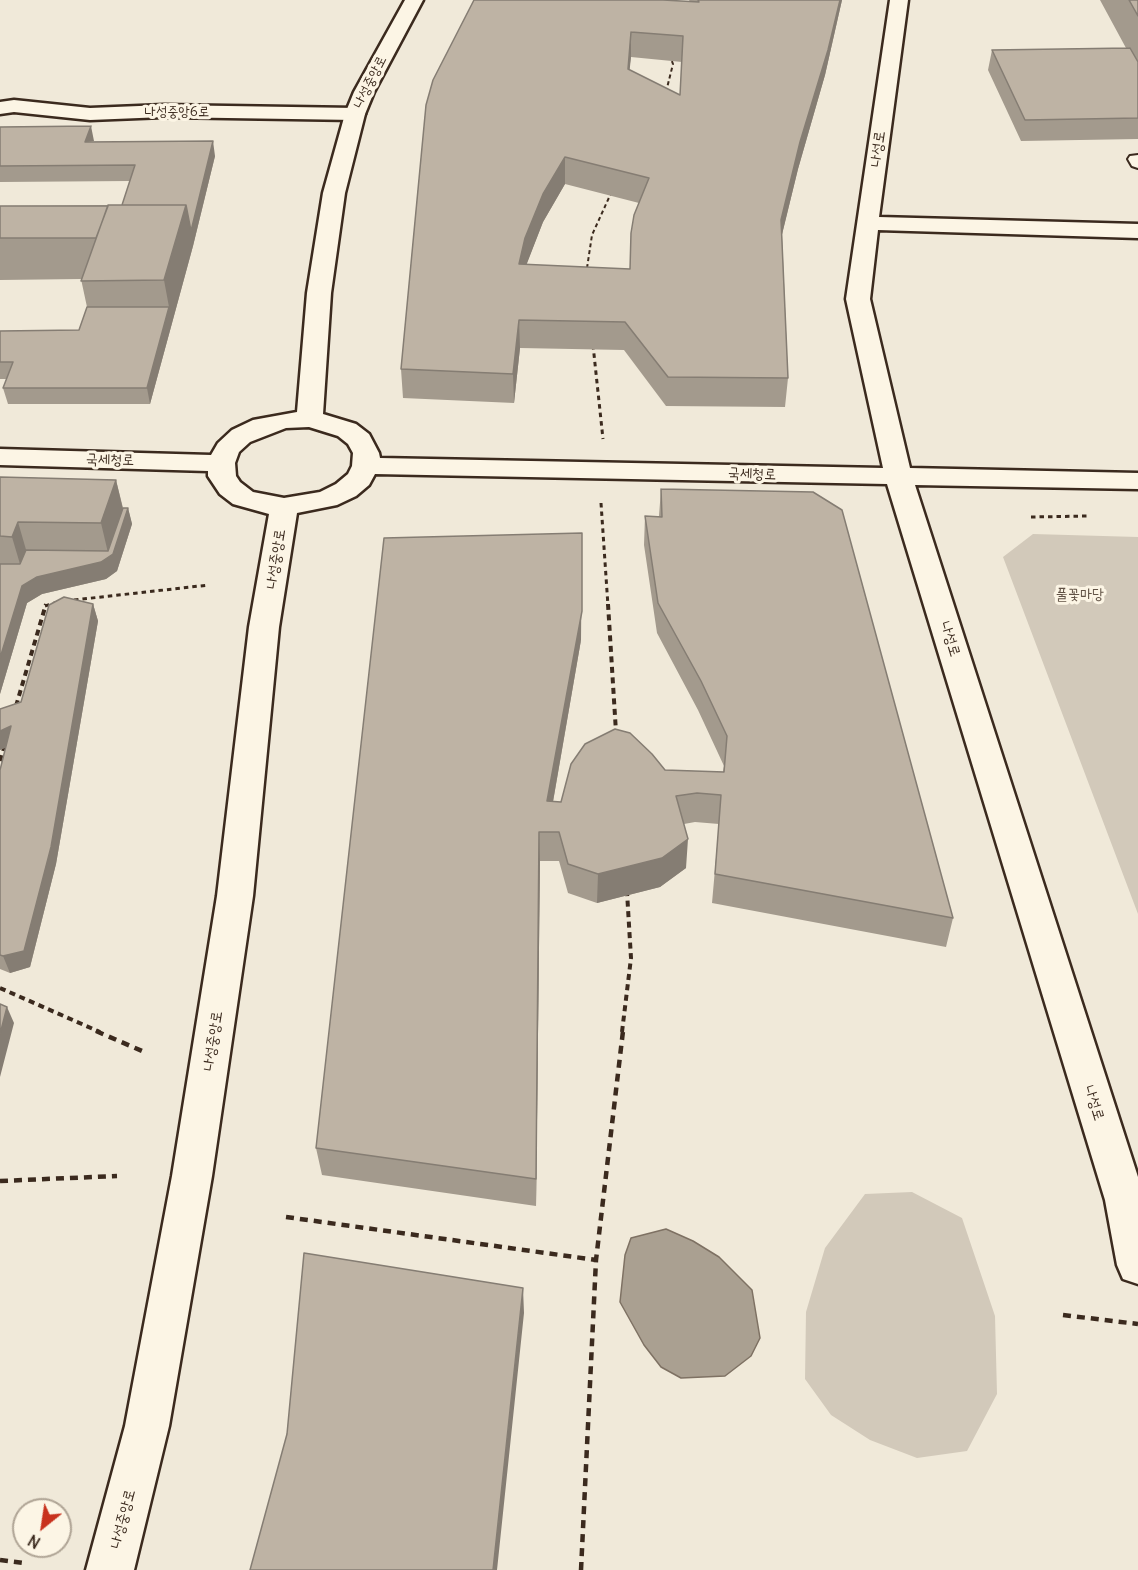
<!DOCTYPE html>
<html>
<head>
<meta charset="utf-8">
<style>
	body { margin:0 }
	#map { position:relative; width:1138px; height:1570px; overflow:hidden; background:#f0e9d9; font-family:Delius,sans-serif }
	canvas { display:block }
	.north { position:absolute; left:12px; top:1498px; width:60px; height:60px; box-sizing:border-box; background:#fcf5e5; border:2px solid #afa495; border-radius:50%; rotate:210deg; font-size:16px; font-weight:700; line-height:24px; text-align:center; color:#3b2a1e }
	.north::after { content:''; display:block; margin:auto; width:21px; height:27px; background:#c8321e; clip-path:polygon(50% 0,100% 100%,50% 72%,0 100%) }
</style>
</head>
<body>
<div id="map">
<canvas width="1138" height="1570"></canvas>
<div class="north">N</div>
</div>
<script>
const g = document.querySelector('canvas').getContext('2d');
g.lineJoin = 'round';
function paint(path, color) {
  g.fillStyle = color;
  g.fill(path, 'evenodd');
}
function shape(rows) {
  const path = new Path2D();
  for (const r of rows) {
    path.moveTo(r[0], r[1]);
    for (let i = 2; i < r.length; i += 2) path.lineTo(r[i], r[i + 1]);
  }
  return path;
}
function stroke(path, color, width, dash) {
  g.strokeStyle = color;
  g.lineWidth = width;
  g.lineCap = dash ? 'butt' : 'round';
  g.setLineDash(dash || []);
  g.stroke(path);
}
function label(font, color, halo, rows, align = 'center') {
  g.font = font + ' Delius,"Poor Story",sans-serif';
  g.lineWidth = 6;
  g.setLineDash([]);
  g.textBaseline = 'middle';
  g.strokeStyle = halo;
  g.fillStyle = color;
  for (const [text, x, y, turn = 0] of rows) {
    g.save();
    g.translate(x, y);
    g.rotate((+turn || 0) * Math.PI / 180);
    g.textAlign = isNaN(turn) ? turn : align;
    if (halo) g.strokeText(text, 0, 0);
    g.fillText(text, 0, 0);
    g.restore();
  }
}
const green = shape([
	[1033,534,1138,537,1138,914,1003,557],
	[912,1192,962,1218,995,1316,997,1394,967,1451,917,1458,870,1440,831,1415,805,1379,806,1312,825,1248,865,1194]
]);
const water = shape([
	[666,1229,693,1241,719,1257,752,1290,760,1338,751,1356,725,1376,681,1378,661,1367,644,1345,620,1302,625,1255,631,1238,666,1229]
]);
const pathFar3 = shape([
	[666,92,673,64,670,56],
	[587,268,592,235,612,191]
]);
const pathFar2 = shape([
	[586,272,587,267],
	[593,345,603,439],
	[601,503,608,606],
	[1031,517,1089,516],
	[74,600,209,585],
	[45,606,58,602]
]);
const pathFar1 = shape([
	[608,604,616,732],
	[16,706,46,604],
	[0,761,5,745],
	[0,988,100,1032],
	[622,1032,631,958,627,892]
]);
const path = shape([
	[96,1031,142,1051],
	[0,1181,117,1176],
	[286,1217,596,1260],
	[1063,1315,1138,1324],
	[0,1560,23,1563],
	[581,1570,596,1260,623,1031]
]);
const service = shape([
	[1138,155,1138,168,1132,166,1128,159,1130,156,1138,155]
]);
const minor = shape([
	[14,100,90,108,164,105,355,108,362,110,365,114,362,118,355,120,164,117,90,120,14,112,0,114,0,102,14,100]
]);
const tertiary = shape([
	[405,0,423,0,374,92,365,114,345,193,331,293,323,414,356,424,369,434,379,453,380,458,883,468,846,299,890,0,908,0,879,217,1138,224,1138,238,878,230,870,299,910,468,1138,473,1138,489,915,485,1138,1177,1138,1284,1123,1279,1117,1265,1105,1200,887,484,375,474,369,485,356,496,337,505,297,513,279,627,253,896,212,1176,169,1426,134,1570,86,1570,125,1426,172,1176,217,896,249,627,269,514,233,504,220,494,208,476,208,471,0,465,0,449,211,455,218,443,232,430,253,420,297,412,307,293,323,193,345,114,354,92,405,0],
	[309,427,338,436,348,444,353,453,352,466,348,474,336,484,320,492,284,498,253,492,240,482,236,476,235,463,239,452,250,442,286,428,309,427]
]);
const wall = shape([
	[689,0,842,0,825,75,798,169,782,234,788,378,785,407,666,406,624,350,520,348,514,403,403,398,401,369,426,105,690,2],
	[631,57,682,62,680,95,629,70],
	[565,184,639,203,631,233,630,269,526,265,543,222],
	[1100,0,1138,0,1138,139,1021,141,988,70,992,50,1126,48],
	[0,127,94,142,215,156,193,246,150,404,8,404,3,388,7,379,0,379,0,331,79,330,87,307,81,279,0,280,0,206,122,205,130,181,0,182],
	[0,477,116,480,123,508,128,508,132,524,117,571,106,579,42,594,27,603,0,694],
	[661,489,953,918,946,947,712,903,719,824,695,822,684,824,686,868,660,887,597,903,568,893,559,861,540,861,536,1206,322,1175,316,1148,581,640,553,802,561,802,665,770,723,772,724,766,698,710,657,633,644,545,645,516,659,516],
	[93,604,98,621,56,864,30,967,10,973,0,969,0,770,6,747,0,750,0,709,21,702]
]);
const shadedWall = shape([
	[840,0,842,0,825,75,798,169,779,247,781,220,800,142],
	[631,32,631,57,627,95,628,69],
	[91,126,94,141,85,142],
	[213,141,215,156,193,246,150,404,147,388,169,307,164,280,186,205],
	[565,157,565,184,543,222,526,266,519,264,525,238,543,194],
	[519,320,520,348,514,403,513,374],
	[116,480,125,518,128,508,132,524,117,571,106,579,42,594,27,603,0,694,0,658,22,586,37,577,109,557,101,523],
	[18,522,31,567,25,581,12,537],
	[582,533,581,640,548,830,547,801],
	[93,604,98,621,56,864,30,967,10,973,3,956],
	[11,726,17,743,0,750,0,731],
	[539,832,540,861,536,1206,536,1179],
	[688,839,686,868,660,887,597,903,598,874],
	[7,1007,14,1023,0,1077,0,1034],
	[523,1288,524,1313,497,1570,493,1570]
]);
const building = shape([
	[474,0,663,0,699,2,698,0,840,0,828,50,800,142,781,220,788,378,668,377,625,322,519,320,513,374,401,369,426,105,433,80,474,0],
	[631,32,683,36,680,95,628,69,631,32],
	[565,157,649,178,634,215,631,233,630,269,519,264,525,238,543,194,565,157],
	[1129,0,1138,0,1138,16,1129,0],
	[1130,48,1138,62,1138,118,1025,120,992,50,1130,48],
	[91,126,85,142,213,141,191,231,186,205,122,205,135,165,0,166,0,127,91,126],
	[108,205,186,205,164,280,81,281,108,205],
	[0,206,108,206,96,238,0,238,0,206],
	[87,307,169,307,147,388,3,388,13,362,0,362,0,331,79,330,87,307],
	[0,477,116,480,101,523,18,522,12,537,0,536,0,477],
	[661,489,813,492,842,510,953,918,715,874,721,795,697,793,676,796,688,839,662,858,598,874,568,864,559,832,539,832,536,1179,316,1148,384,538,582,533,582,611,547,801,561,802,571,764,585,744,615,729,630,733,652,754,665,770,724,772,727,736,701,681,658,603,645,516,662,517,661,489],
	[123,508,128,508,113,554,101,562,37,577,22,586,0,658,0,564,20,564,26,550,108,551,123,508],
	[64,597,93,604,51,847,24,951,3,956,0,955,0,770,11,726,0,731,0,709,21,702,49,605,64,597],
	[0,1004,7,1007,0,1034,0,1004],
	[304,1253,523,1288,493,1570,250,1570,287,1434,304,1253]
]);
const farStreetnames = [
	["나성중앙로",370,82,-63],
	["나성중앙6로",177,112]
];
const streetNames = [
	["나성로",878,149,-82],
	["국세청로",110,460,1],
	["국세청로",752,474,2],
	["나성중앙로",276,559,-81],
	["나성로",950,639,73],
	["나성중앙로",213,1041,-81],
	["나성로",1094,1103,73],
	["나성중앙로",123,1519,-75]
];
const parkNames = [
	["풀꽃마당",1080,595]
];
paint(green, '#d2c9ba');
paint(water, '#aaa091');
stroke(water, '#7e7163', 1.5);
stroke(service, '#3b2a1e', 4);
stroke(minor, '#3b2a1e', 5);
stroke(tertiary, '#3b2a1e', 5);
stroke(pathFar3, '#3b2a1e', 2, [4, 3]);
stroke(pathFar2, '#3b2a1e', 3, [4.5, 4]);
stroke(pathFar1, '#3b2a1e', 4, [6, 4.5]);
stroke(path, '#3b2a1e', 4.5, [8, 6]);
paint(service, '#fcf5e5');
paint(minor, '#fcf5e5');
paint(tertiary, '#fcf5e5');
paint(wall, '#a39a8d');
paint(shadedWall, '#857d73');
paint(building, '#beb3a4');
stroke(building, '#857d73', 1.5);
label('14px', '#3b2a1e', '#fcf5e5', farStreetnames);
label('15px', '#3b2a1e', '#fcf5e5', streetNames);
label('15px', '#615245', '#fcf5e5', parkNames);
</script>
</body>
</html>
